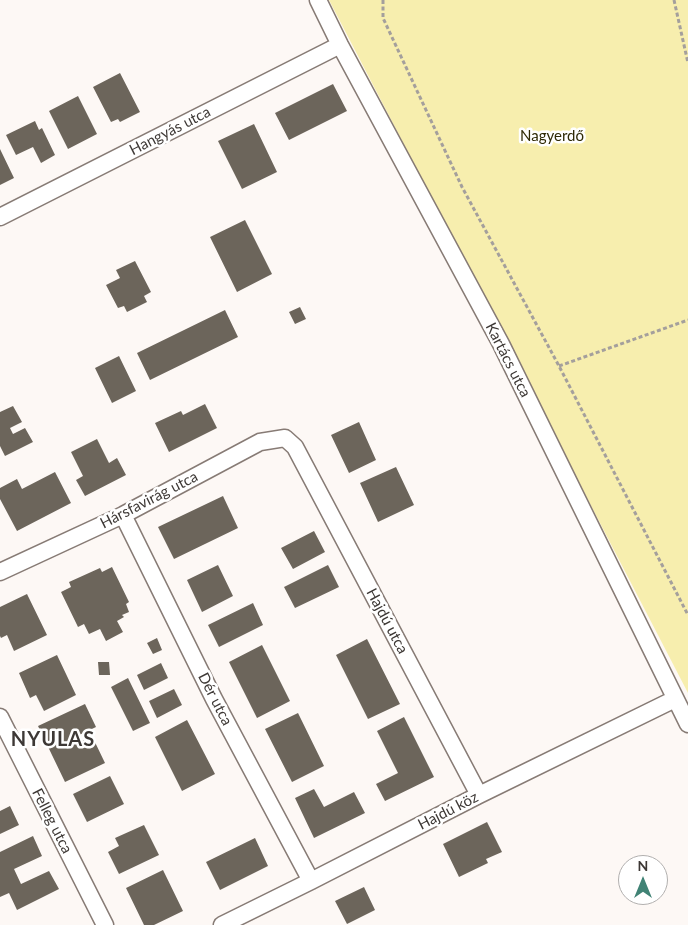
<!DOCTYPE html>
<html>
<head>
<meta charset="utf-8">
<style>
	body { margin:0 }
	#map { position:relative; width:688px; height:925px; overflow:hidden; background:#fdf8f5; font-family:Lato,sans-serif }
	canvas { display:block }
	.north { position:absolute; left:618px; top:855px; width:50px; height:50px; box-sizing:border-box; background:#fff; border:1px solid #b1afae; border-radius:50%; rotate:0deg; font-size:14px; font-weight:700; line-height:20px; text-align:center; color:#3d3835 }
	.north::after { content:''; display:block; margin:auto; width:18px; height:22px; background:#418375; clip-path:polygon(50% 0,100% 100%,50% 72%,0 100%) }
</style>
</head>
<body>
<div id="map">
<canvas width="688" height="925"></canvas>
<div class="north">N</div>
</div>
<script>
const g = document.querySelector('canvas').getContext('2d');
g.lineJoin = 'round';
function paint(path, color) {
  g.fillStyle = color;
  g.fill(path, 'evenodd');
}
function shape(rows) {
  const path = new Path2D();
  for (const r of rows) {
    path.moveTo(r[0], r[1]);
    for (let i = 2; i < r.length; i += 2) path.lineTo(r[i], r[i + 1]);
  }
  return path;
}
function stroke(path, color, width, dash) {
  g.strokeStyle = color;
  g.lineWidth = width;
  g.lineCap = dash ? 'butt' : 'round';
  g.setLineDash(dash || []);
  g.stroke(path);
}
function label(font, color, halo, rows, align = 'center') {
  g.font = font + ' Lato,sans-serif';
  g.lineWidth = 5;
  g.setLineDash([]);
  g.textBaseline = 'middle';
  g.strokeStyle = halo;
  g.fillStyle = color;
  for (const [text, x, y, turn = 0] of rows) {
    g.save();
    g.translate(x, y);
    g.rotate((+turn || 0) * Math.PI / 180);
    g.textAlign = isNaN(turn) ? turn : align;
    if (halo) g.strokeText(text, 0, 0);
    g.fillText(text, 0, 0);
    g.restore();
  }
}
const green = shape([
	[329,0,688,0,688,693]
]);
const building = shape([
	[120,73,140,112,120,122,118,119,111,122,93,87],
	[333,84,347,111,289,140,275,113],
	[78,96,97,134,68,149,49,111],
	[35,121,39,130,42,128,55,155,41,163,33,147,16,155,6,135],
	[254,124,277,172,242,189,218,141],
	[0,149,14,178,0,185],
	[245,220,272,274,237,292,210,237],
	[135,261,151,292,144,296,147,302,127,312,124,306,118,308,106,285,120,278,116,270],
	[300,307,306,319,295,324,289,312],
	[225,310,238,337,150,380,137,353],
	[119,356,136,391,112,403,95,368],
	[205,404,217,428,169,452,155,423,181,411,183,415],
	[13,406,22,422,10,428,13,434,25,428,33,442,5,456,0,446,0,412],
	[359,422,376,460,349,473,331,435],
	[97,439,109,463,117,458,126,475,85,496,76,480,83,476,71,452],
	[396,467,414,505,378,522,360,483],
	[55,472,71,503,17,531,0,499,0,488,17,479,22,489],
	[223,496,238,528,174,559,158,527],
	[314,531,325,552,293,569,281,548],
	[218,565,233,596,202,612,187,580],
	[328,565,339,587,295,608,284,587],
	[112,567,129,602,126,604,129,612,122,615,124,617,117,621,123,632,106,641,100,629,89,634,84,624,78,627,61,592,71,587,69,582,100,568,102,572],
	[27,594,47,635,14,651,7,635,1,638,0,636,0,607],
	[253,603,263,625,219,647,208,625],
	[157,638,162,650,153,654,147,643],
	[367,639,400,704,368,719,336,655],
	[262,645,290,701,257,718,229,662],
	[57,655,76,695,44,711,36,695,30,698,19,673],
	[98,662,109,662,110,675,99,675],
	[161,663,168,678,144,690,137,675],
	[128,678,150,723,133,731,111,687],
	[174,689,182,705,157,718,149,701],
	[85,704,96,727,77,736,80,742,92,736,105,763,65,782,38,726],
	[298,713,324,766,292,782,265,729],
	[404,717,434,777,385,801,376,784,398,773,377,731],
	[187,720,215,774,182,791,155,737],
	[110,776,124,804,87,822,73,794],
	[314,789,324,807,354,792,365,813,314,838,295,798],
	[10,806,19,825,0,834,0,811],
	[487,822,502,852,486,859,488,863,459,877,443,844],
	[144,825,159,855,119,874,108,852,119,846,115,838],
	[33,836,42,856,14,869,21,884,49,871,59,889,17,910,9,893,0,897,0,852],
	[255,838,268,866,220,890,206,862],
	[163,870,183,911,154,925,144,925,126,888],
	[364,887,375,910,347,924,335,901]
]);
const path = shape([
	[383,0,383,18,462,187,559,366,688,615],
	[674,0,688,63],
	[559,366,688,320]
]);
const minor = shape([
	[318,0,340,45,501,344,688,724],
	[0,217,340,45],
	[123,515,214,699,311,881],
	[0,572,123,515,260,442,285,438,295,447,479,795],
	[0,717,105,925],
	[222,925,311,881,479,795,675,699]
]);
const streetNames = [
	["Hangyás utca",170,131,-27],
	["Kartács utca",508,360,63],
	["Hársfavirág utca",149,500,-27],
	["Hajdú utca",387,621,62],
	["Dér utca",215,699,63],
	["Hajdú köz",448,811,-27],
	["Felleg utca",52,821,63]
];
const parkNames = [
	["Nagyerdő",552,136]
];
const districtNames = [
	["NYULAS",53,740]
];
paint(green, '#f7eeae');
paint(building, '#6c655b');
stroke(minor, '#877b75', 19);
stroke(path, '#a49f9c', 3, [4, 2.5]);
stroke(minor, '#fff', 16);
label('15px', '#3d3835', '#fff', streetNames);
label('15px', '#2f2a06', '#fff', parkNames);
g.letterSpacing = '1px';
label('bold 20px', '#3d3835', '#fff', districtNames);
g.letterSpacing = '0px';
</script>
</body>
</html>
